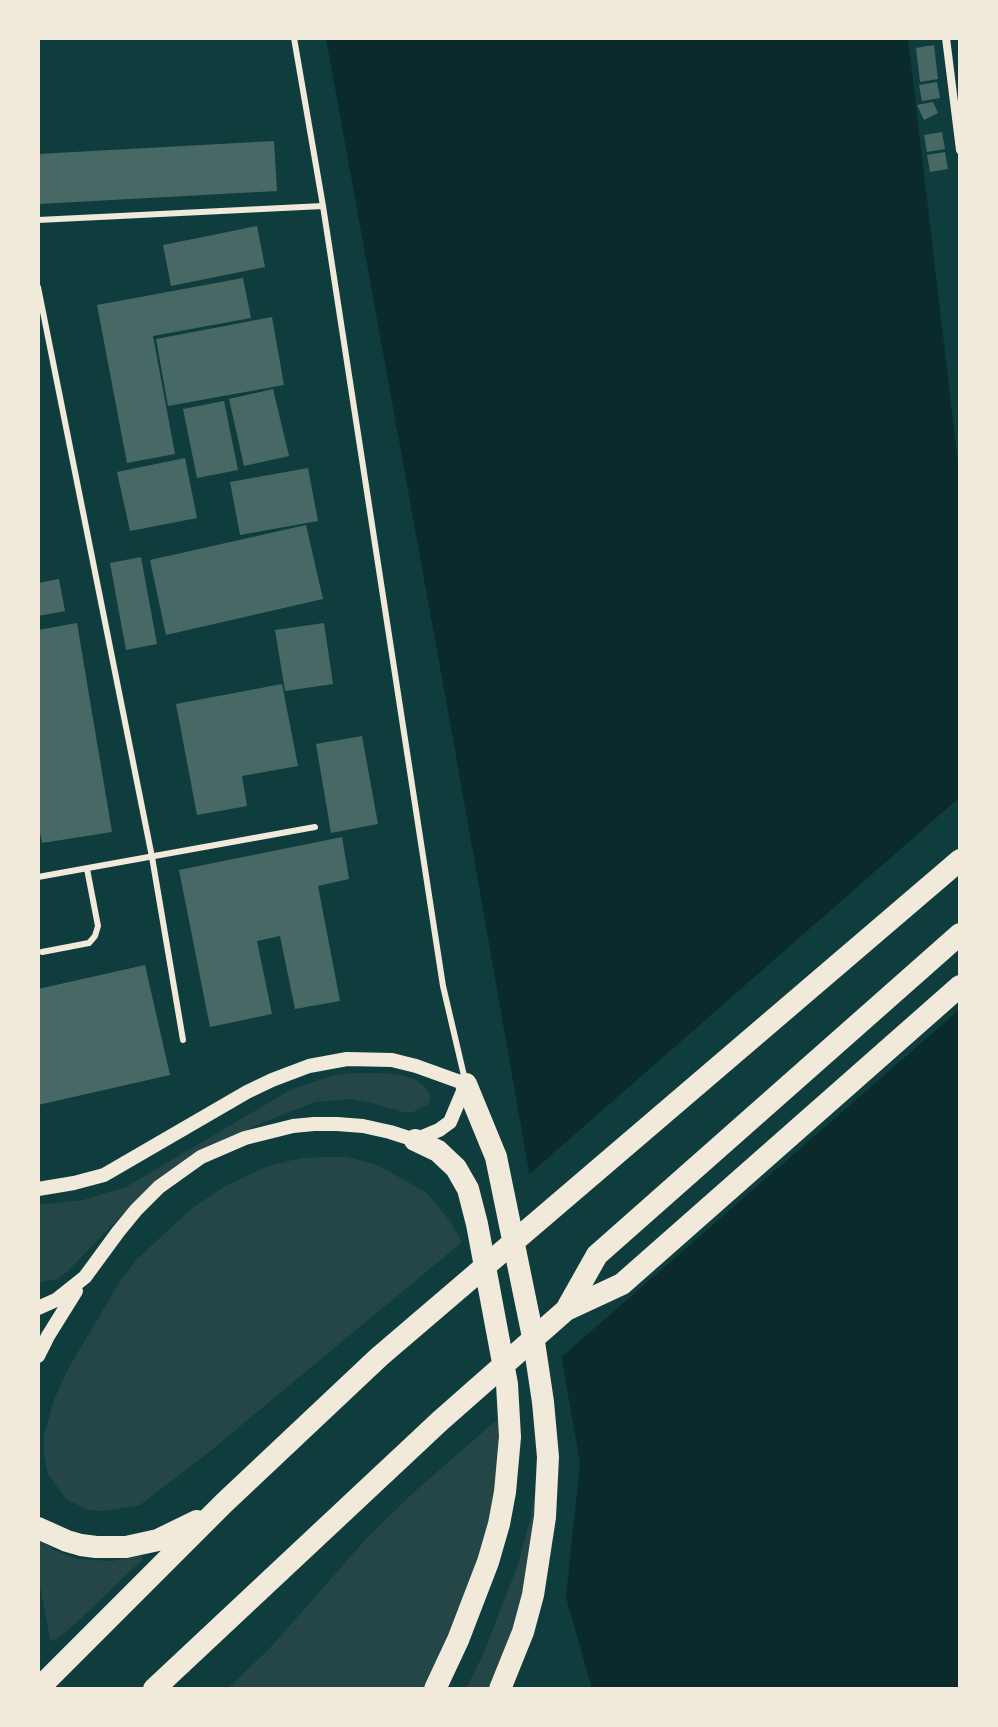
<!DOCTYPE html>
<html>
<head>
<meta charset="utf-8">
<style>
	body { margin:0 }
	#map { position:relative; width:998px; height:1727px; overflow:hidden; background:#0f3d3e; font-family:"IBM Plex Sans",sans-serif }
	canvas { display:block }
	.frame { position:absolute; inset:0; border:40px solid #f1e9da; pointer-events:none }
</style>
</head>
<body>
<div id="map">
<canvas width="998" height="1727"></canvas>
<div class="frame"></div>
</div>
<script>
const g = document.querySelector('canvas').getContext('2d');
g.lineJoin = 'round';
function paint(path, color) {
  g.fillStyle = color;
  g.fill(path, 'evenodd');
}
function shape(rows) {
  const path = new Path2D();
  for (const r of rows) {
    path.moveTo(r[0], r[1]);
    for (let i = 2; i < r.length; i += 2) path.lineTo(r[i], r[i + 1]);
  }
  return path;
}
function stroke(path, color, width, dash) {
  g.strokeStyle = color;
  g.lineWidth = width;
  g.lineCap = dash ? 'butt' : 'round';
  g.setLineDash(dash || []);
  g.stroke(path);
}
const green = shape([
	[352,1073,382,1073,400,1075,416,1080,425,1087,430,1095,430,1099,428,1105,413,1112,403,1112,375,1104,351,1099,315,1102,259,1124,200,1156,147,1192,122,1215,68,1271,58,1279,38,1283,38,1205,83,1200,126,1187,292,1089,334,1075],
	[324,1157,347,1157,375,1164,426,1192,450,1221,462,1242,208,1453,140,1505,103,1511,88,1510,66,1499,48,1474,44,1455,44,1435,54,1400,68,1369,116,1288,135,1261,191,1209,227,1185,268,1166,301,1158],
	[498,1419,503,1444,491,1533,447,1649,421,1689,227,1689,270,1648,366,1539,413,1493],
	[540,1459,528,1581,496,1689,466,1689,482,1657,517,1567,531,1517],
	[38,1538,54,1550,77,1559,112,1561,139,1556,142,1556,143,1559,73,1626,58,1638,52,1641,50,1639,38,1576]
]);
const water = shape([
	[326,38,908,38,960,480,960,1689,592,1689,566,1597,580,1463,457,761]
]);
const pier = shape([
	[960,797,960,1009,558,1360,526,1177]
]);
const building = shape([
	[934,45,938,79,920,82,916,48],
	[937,82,940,98,922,101,919,85],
	[933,102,938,113,924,120,917,105],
	[942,132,945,149,927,152,924,135],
	[274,141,277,191,38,204,38,154],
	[945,152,948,169,930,172,927,155],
	[257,226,265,267,171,286,163,245],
	[243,278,251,318,153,336,175,454,127,463,97,305],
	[272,317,284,385,168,406,156,339],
	[273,389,289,456,244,466,229,399],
	[224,401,238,470,197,478,183,409],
	[185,458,197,518,130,531,117,472],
	[308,468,318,521,240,535,230,482],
	[306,525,323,599,166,635,150,560],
	[141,557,157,644,126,650,110,563],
	[59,579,65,611,38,616,38,583],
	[77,623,112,832,42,843,38,821,38,630],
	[324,623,333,684,285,691,275,630],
	[282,684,298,766,242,776,247,806,197,815,176,704],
	[362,736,378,824,331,833,316,744],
	[342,837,349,879,318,886,340,1001,295,1009,280,936,257,941,272,1014,210,1027,179,870],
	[145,965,170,1075,38,1105,38,989]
]);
const service = shape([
	[294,38,323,206,443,986,465,1080],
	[38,220,323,206],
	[38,287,152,857,183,1040],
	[38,877,315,827],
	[42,952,89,943,95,936,98,926,87,869]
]);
const minor = shape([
	[946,38,960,150]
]);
const tertiary = shape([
	[38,1189,74,1183,104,1175,247,1092,272,1080,309,1066,347,1059,392,1060,416,1066,466,1084,450,1122,439,1130,415,1140,390,1132,363,1126,337,1124,314,1124,293,1126,245,1138,201,1157,159,1187,136,1210,118,1232,85,1277,56,1300,38,1308],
	[38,1356,48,1336,76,1291]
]);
const trunk = shape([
	[466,1084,496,1157,534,1342,543,1402,548,1457,545,1517,533,1595,523,1632,500,1689],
	[415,1140,438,1151,456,1168,468,1189,477,1224,507,1384,510,1437,505,1492,499,1524,488,1562,458,1640,435,1689],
	[566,1310,597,1255,960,934],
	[38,1528,67,1541,81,1545,96,1547,126,1547,158,1540,197,1521],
	[38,1689,224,1503,379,1357,960,860],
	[154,1689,440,1421,566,1310,622,1284,960,986]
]);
paint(green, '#244646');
paint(water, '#0a2a2b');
paint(pier, '#0f3d3e');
paint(building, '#486865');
stroke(service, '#f1e9da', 6);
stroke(minor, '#f1e9da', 8);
stroke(tertiary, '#f1e9da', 14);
stroke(trunk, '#f1e9da', 22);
</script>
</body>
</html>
